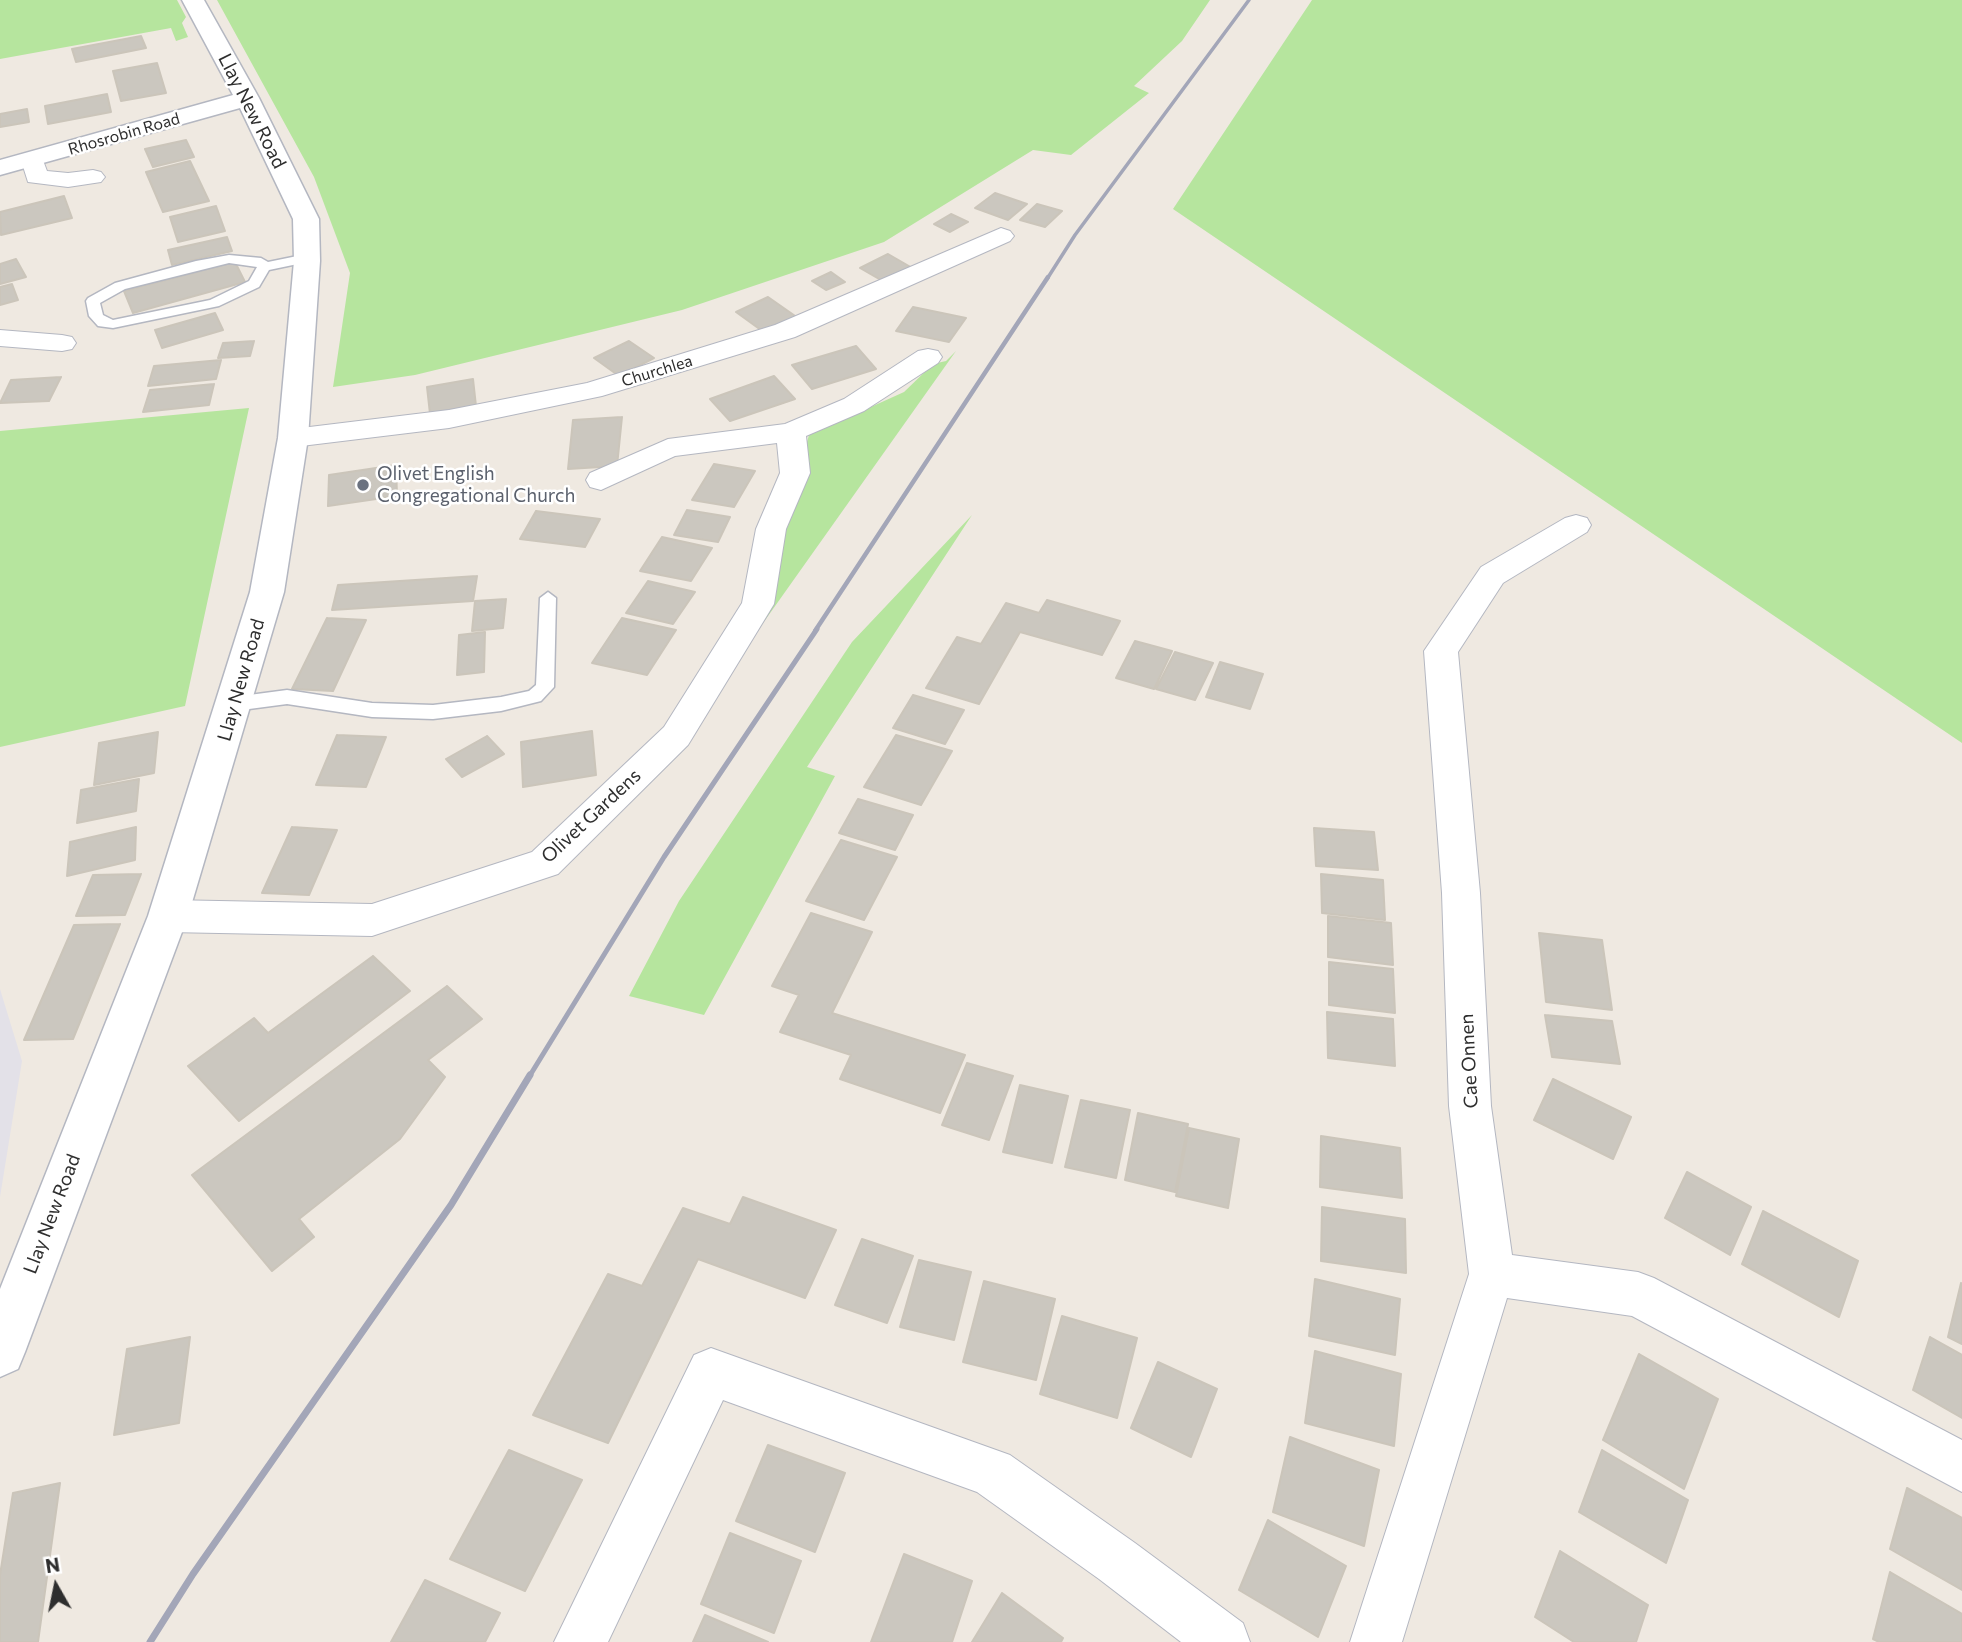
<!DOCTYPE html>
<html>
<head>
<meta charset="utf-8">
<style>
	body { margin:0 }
	#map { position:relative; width:1962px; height:1642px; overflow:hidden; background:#efe9e1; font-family:Commissioner,sans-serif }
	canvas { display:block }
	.north { position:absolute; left:21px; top:1551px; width:70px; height:70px; -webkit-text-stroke:5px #fff; paint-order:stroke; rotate:351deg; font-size:19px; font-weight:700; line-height:28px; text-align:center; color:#2e2e2e }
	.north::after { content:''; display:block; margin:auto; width:24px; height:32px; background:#2e2e2e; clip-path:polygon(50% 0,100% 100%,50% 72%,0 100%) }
</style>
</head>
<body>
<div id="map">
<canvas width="1962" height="1642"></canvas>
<div class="north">N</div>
</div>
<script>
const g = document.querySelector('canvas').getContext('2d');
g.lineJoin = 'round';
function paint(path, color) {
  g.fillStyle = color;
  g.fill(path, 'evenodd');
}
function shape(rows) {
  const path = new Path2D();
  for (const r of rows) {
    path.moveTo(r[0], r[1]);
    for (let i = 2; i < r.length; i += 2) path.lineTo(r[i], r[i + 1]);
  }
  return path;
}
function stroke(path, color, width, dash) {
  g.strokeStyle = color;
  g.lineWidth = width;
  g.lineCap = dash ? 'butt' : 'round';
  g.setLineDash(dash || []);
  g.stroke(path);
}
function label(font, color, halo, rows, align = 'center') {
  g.font = font + ' Commissioner,sans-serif';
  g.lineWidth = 5;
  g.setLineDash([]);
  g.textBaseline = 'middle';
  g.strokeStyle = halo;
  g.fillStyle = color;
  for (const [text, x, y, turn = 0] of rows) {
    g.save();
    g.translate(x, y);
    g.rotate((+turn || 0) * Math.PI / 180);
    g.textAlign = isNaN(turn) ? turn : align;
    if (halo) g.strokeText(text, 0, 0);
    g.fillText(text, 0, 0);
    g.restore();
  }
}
const industrial = shape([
	[0,989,22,1061,0,1197]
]);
const green = shape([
	[0,0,177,0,186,17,182,23,188,37,176,41,171,28,0,59],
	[217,0,1210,0,1182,41,1134,86,1149,93,1071,155,1033,150,884,242,682,310,415,375,333,387,350,273,314,177],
	[1312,0,1962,0,1962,743,1173,209],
	[956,351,751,640,809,435,904,392,933,364,946,361],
	[249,408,185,706,0,747,0,431],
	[972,515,807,767,835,776,704,1015,629,996,679,901,852,642]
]);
const building = shape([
	[141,36,146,48,76,62,72,49,141,36],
	[157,63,166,93,121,101,113,71,157,63],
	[107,94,111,112,48,124,45,106,107,94],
	[27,109,29,122,0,127,0,114,27,109],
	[186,140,194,157,153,167,145,149,186,140],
	[190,161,209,201,163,212,146,172,190,161],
	[995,193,1027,204,1008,220,975,208,995,193],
	[64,196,72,218,1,235,0,212,64,196],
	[1037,204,1062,211,1045,227,1020,220,1037,204],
	[216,206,225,231,178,242,170,217,216,206],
	[951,214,968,222,950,232,934,224,951,214],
	[227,237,232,251,172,265,168,250,227,237],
	[888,254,914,269,886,283,860,268,888,254],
	[16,259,26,277,0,284,0,264,16,259],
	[235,262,245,282,133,313,124,291,235,262],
	[831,272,845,282,826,290,812,281,831,272],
	[12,284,18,300,0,305,0,287,12,284],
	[768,297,798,318,765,333,736,312,768,297],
	[913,307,966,318,949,342,896,331,913,307],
	[215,313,223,330,162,348,155,330,215,313],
	[254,341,250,356,218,358,223,343,254,341],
	[629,341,654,358,619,376,594,358,629,341],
	[856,346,876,369,812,389,792,365,856,346],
	[221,360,216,379,148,386,154,366,221,360],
	[774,376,795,399,730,421,710,399,774,376],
	[61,377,49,401,0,403,11,380,61,377],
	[473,379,476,406,430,414,427,387,473,379],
	[214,384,209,405,143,412,150,390,214,384],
	[622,417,617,466,568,469,573,420,622,417],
	[714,464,755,471,734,507,692,500,714,464],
	[396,465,397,496,328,506,329,475,396,465],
	[687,510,730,517,718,542,674,535,687,510],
	[536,511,600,519,585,547,520,539,536,511],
	[662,537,712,548,691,581,640,571,662,537],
	[477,576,473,601,332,610,338,585,477,576],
	[648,581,695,592,673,624,626,613,648,581],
	[506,599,503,628,472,631,475,601,506,599],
	[1047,600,1120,621,1102,655,1020,632,979,704,926,688,957,637,981,644,1006,603,1039,613,1047,600],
	[327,618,366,620,333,691,292,689,327,618],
	[622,618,676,630,647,675,592,663,622,618],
	[485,632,484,672,457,675,459,635,485,632],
	[1135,641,1172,651,1154,689,1116,678,1135,641],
	[1175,652,1213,663,1195,700,1156,689,1175,652],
	[1220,662,1263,674,1250,709,1206,697,1220,662],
	[913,695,964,710,945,744,893,728,913,695],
	[592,731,596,775,523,787,521,742,592,731],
	[158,732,154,773,94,785,99,743,158,732],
	[337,735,386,737,366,787,316,785,337,735],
	[896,735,952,751,921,805,864,787,896,735],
	[487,736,504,754,462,777,446,759,487,736],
	[139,779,136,811,77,823,81,790,139,779],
	[858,799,913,815,895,850,839,833,858,799],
	[136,827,135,860,67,876,70,842,136,827],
	[292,827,337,830,309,895,262,893,292,827],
	[1314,828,1374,832,1378,870,1316,866,1314,828],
	[841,840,897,857,864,920,806,901,841,840],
	[141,874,125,915,76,916,93,875,141,874],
	[1321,874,1383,880,1385,920,1322,913,1321,874],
	[811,913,872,932,832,1013,965,1055,940,1113,840,1079,851,1055,780,1032,799,995,772,986,811,913],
	[1328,916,1391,923,1393,965,1328,957,1328,916],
	[120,924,73,1039,24,1040,74,925,120,924],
	[1539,933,1602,940,1612,1010,1546,1002,1539,933],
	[373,956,410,991,239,1121,188,1066,254,1018,268,1033,373,956],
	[1329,962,1393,969,1395,1013,1329,1005,1329,962],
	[447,986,482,1019,428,1060,445,1077,400,1139,299,1219,314,1237,272,1271,192,1175,447,986],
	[1327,1012,1393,1019,1395,1066,1328,1058,1327,1012],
	[1545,1015,1612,1021,1620,1064,1552,1057,1545,1015],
	[967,1063,1013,1076,989,1140,942,1125,967,1063],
	[1553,1079,1631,1117,1613,1159,1534,1120,1553,1079],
	[1020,1085,1068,1096,1052,1163,1003,1152,1020,1085],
	[1081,1100,1130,1110,1116,1178,1065,1167,1081,1100],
	[1138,1113,1188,1124,1175,1192,1125,1180,1138,1113],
	[1189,1128,1239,1139,1228,1208,1176,1196,1189,1128],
	[1321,1136,1400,1148,1402,1198,1320,1187,1321,1136],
	[1687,1172,1751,1207,1730,1255,1665,1218,1687,1172],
	[743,1197,836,1230,805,1298,698,1259,608,1443,533,1415,608,1274,642,1286,683,1208,730,1224,743,1197],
	[1322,1207,1405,1219,1406,1273,1321,1261,1322,1207],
	[1763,1211,1858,1261,1839,1317,1742,1264,1763,1211],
	[862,1239,913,1256,887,1323,835,1305,862,1239],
	[919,1260,971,1272,954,1340,900,1327,919,1260],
	[1315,1279,1400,1299,1395,1355,1309,1336,1315,1279],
	[984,1281,1055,1299,1036,1380,963,1362,984,1281],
	[1961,1283,1962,1284,1962,1344,1948,1337,1961,1283],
	[1062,1316,1137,1338,1117,1418,1040,1394,1062,1316],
	[190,1337,179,1423,114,1435,127,1349,190,1337],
	[1930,1337,1962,1355,1962,1418,1913,1390,1930,1337],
	[1315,1351,1401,1374,1394,1446,1305,1423,1315,1351],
	[1639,1354,1718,1399,1684,1489,1603,1440,1639,1354],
	[1158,1362,1217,1389,1191,1457,1131,1428,1158,1362],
	[1290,1437,1379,1470,1364,1546,1273,1512,1290,1437],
	[768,1445,845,1473,815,1552,736,1521,768,1445],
	[509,1450,582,1480,525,1591,450,1559,509,1450],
	[1602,1450,1688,1500,1666,1563,1579,1512,1602,1450],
	[60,1483,38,1642,0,1642,0,1575,13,1493,60,1483],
	[1907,1488,1962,1518,1962,1590,1890,1549,1907,1488],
	[1268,1520,1346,1566,1318,1637,1239,1590,1268,1520],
	[730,1533,801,1561,774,1633,701,1604,730,1533],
	[1560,1551,1648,1605,1636,1642,1574,1642,1535,1617,1560,1551],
	[904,1554,972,1581,952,1642,871,1642,904,1554],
	[1890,1572,1962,1614,1962,1642,1879,1642,1873,1639,1890,1572],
	[425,1580,500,1613,485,1642,391,1642,425,1580],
	[1002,1593,1063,1638,1061,1642,972,1642,1002,1593],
	[705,1615,768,1642,693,1642,705,1615]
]);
const lane = shape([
	[307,254,312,255,312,261,269,270,259,287,219,306,113,328,98,326,89,316,86,301,88,298,115,283,196,261,229,255,261,258,268,262,307,254],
	[229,263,257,267,249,281,210,300,113,320,103,315,100,303,125,289,229,263],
	[548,592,556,598,554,687,541,701,501,711,433,719,372,717,287,704,234,711,228,709,225,704,228,699,234,697,287,690,372,703,433,705,501,697,529,691,536,685,540,598,548,592]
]);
const street = shape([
	[33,153,41,155,47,171,68,173,93,170,101,172,105,177,101,182,68,187,28,182,21,160,25,155,33,153],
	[1001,228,1010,231,1014,236,1010,241,795,337,602,396,449,428,293,447,283,444,278,438,283,432,293,429,449,410,587,383,775,325,1001,228],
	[0,330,62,335,72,337,76,343,72,349,62,351,0,346,0,330],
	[928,349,938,351,942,357,938,363,864,411,806,436,810,473,786,529,774,604,688,745,558,874,372,936,168,932,154,927,149,916,154,905,168,900,372,904,532,852,664,727,742,603,756,529,780,473,777,443,675,456,601,490,590,487,586,480,590,473,668,439,785,424,844,399,918,351,928,349],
	[1576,515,1587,518,1591,525,1587,532,1503,583,1458,652,1480,893,1491,1106,1512,1255,1638,1272,1654,1278,1962,1440,1962,1492,1632,1316,1507,1298,1402,1642,1350,1642,1469,1274,1449,1106,1442,893,1424,651,1481,567,1565,518,1576,515],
	[711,1348,1010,1455,1135,1543,1243,1623,1250,1642,1181,1642,1099,1579,977,1492,723,1400,608,1642,554,1642,694,1355,711,1348]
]);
const secondary = shape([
	[182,0,204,0,259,98,319,219,320,261,308,438,284,592,188,916,25,1352,18,1369,0,1377,0,1289,148,916,250,592,278,438,294,261,293,219,240,108,0,175,0,160,233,95,182,0]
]);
const railFar3 = shape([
	[1047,279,1075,235,1249,0]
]);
const railFar2 = shape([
	[815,631,1048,277]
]);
const railFar1 = shape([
	[529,1077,664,857,817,629]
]);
const rail = shape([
	[150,1642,193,1574,451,1205,530,1075]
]);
const markers = [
	[363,485,7,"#6b7280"]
];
const farStreetnames = [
	["Rhosrobin Road",124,134,-16],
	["Churchlea",657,371,-17]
];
const streetNames = [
	["Llay New Road",252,111,63],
	["Llay New Road",241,680,-74],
	["Olivet Gardens",591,816,-43],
	["Cae Onnen",1469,1061,-93],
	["Llay New Road",52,1214,-69]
];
const worshipNames = [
	["Olivet English",377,474],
	["Congregational Church",377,496]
];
paint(industrial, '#e3e1e8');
paint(green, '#b6e59e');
paint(building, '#cbc7bf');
stroke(building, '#cbc5ba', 2);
stroke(lane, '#b4b7c1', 3);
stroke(street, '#b4b7c1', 2);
stroke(secondary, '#b4b7c1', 3);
paint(lane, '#fff');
paint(street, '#fff');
paint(secondary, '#fff');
stroke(railFar3, '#a3a6b8', 3.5);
stroke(railFar2, '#a3a6b8', 4.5);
stroke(railFar1, '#a3a6b8', 5);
stroke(rail, '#a3a6b8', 7);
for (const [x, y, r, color] of markers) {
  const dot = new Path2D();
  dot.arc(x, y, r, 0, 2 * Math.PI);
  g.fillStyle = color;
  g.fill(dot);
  stroke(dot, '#fff', 2.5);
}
label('16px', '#2e2e2e', '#fff', farStreetnames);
label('19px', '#2e2e2e', '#fff', streetNames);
label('19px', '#5b616d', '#fff', worshipNames, 'left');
</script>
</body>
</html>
